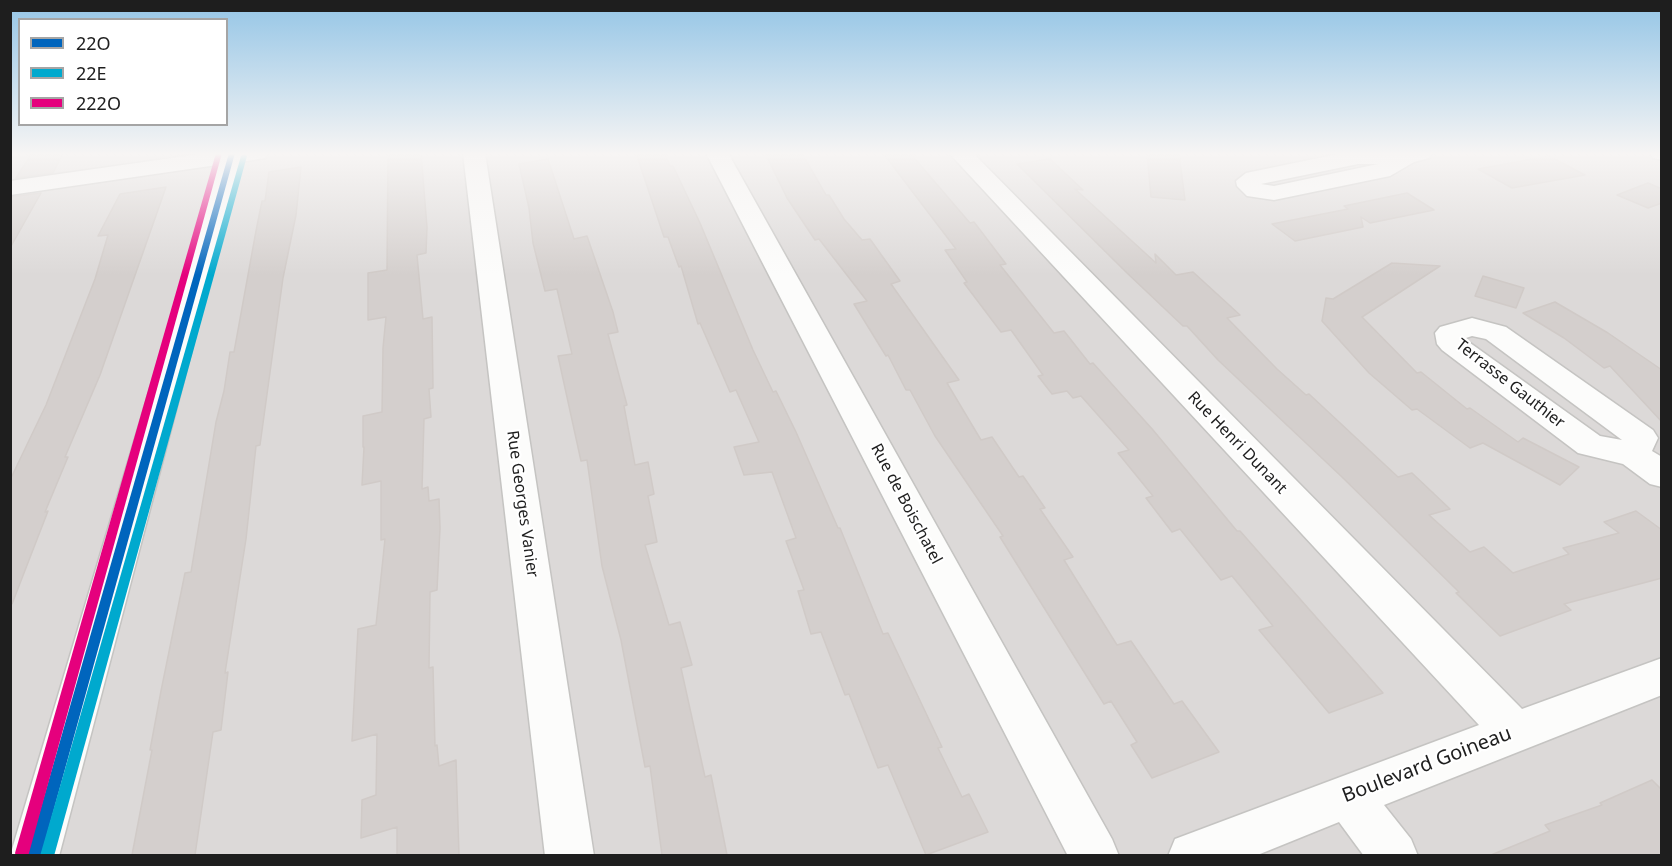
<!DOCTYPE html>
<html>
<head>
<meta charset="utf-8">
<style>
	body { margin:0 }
	#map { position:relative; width:1672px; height:866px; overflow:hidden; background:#ede9e6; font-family:"Noto Sans",sans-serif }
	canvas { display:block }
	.frame { position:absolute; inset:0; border:12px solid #1e1e1e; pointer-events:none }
	.legend { position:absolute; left:18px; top:18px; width:210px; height:108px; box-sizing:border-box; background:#fff; border:2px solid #a5a5a5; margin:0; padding:8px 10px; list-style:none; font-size:18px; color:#1e1e1e }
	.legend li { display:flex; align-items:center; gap:12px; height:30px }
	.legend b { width:30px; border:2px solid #a5a5a5 }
</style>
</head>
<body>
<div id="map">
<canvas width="1672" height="866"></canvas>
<div class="frame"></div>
<ul class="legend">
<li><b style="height:8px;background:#0065bd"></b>22O</li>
<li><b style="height:8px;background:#00a9ce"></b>22E</li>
<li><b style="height:8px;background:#e5007d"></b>222O</li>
</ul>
</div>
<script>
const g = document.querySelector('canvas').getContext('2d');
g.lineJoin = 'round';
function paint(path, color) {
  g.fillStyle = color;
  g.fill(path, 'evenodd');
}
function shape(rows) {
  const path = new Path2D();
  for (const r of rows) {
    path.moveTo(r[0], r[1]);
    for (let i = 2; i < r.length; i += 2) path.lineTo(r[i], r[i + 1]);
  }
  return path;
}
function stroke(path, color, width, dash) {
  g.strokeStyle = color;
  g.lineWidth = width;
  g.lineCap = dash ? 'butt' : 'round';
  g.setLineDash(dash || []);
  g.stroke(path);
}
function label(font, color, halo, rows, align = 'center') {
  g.font = font + ' "Noto Sans",sans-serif';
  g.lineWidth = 4.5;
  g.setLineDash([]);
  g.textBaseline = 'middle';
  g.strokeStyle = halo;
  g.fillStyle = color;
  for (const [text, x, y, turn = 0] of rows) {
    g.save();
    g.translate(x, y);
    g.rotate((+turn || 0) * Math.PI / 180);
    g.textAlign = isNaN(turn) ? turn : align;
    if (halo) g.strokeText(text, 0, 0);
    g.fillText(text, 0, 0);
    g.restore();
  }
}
const residential = shape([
	[11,153,1661,153,1661,855,11,855]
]);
const building = shape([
	[32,153,63,153,53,173,16,178,32,153],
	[388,153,421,153,427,227,426,253,417,255,423,319,432,317,433,388,429,389,431,417,424,419,422,489,428,487,429,501,439,499,440,528,437,590,430,592,429,668,433,667,435,746,437,745,439,766,456,760,459,855,397,855,397,827,361,838,362,800,376,795,377,734,352,741,358,629,376,625,385,539,381,540,381,481,362,485,364,447,363,447,363,416,382,412,383,348,386,317,368,320,368,273,387,270,388,153],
	[636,153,665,153,670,166,673,166,700,223,753,350,773,392,776,391,796,432,838,528,840,528,883,634,888,633,942,747,938,748,962,797,969,794,988,832,926,855,888,765,878,768,849,694,845,695,821,632,811,634,798,591,804,590,786,541,796,538,772,472,744,475,734,447,759,442,736,390,730,392,700,323,698,324,681,266,679,267,668,237,664,237,636,153],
	[765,153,802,153,826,195,829,195,844,219,862,240,870,239,900,281,891,284,959,380,947,383,981,440,992,437,1019,477,1023,476,1045,508,1040,509,1073,557,1064,560,1117,645,1131,641,1174,704,1182,701,1219,752,1152,778,1131,745,1137,742,1111,701,1104,704,1000,537,1003,536,935,436,910,390,906,390,888,355,886,356,854,304,867,301,819,239,815,240,787,198,765,153],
	[883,153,910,153,970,223,974,222,1006,264,1000,265,1054,333,1064,331,1090,364,1093,363,1153,430,1237,531,1240,531,1383,693,1329,713,1259,630,1273,626,1232,576,1221,580,1180,529,1172,532,1146,498,1153,496,1118,453,1129,450,1081,396,1073,398,1067,391,1052,394,1038,376,1043,375,1011,330,1001,332,964,283,967,282,945,250,956,249,883,153],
	[1147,153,1179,153,1185,200,1151,197,1147,153],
	[1549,156,1585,175,1512,188,1478,169,1549,156],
	[548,159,574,239,587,236,613,312,618,332,608,334,627,405,624,406,635,465,648,462,654,494,648,496,657,542,645,545,669,625,680,622,692,665,681,668,705,777,711,775,727,855,662,855,650,766,645,767,621,640,602,566,587,460,581,461,558,356,572,354,557,289,545,291,533,243,529,208,519,164,548,159],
	[1050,159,1083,190,1075,189,1156,263,1155,254,1176,275,1193,272,1240,315,1227,318,1277,369,1306,395,1309,394,1398,477,1412,473,1450,509,1429,515,1470,552,1484,547,1513,573,1569,554,1563,548,1619,533,1604,522,1636,511,1662,530,1662,578,1564,604,1571,610,1500,636,1456,593,1459,592,1342,477,1218,360,1187,326,1183,326,1127,273,1017,164,1050,159],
	[301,167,296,215,283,278,260,445,256,446,246,539,225,673,228,672,221,730,213,732,195,855,132,855,152,750,150,750,161,691,185,573,191,572,216,422,224,391,230,352,234,352,256,231,262,201,265,201,269,172,301,167],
	[1648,183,1662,189,1662,203,1648,208,1617,195,1648,183],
	[166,187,100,375,65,457,68,457,45,512,48,511,12,604,10,604,10,480,46,405,95,279,108,235,98,236,120,194,166,187],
	[41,193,10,248,10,197,41,193],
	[1407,193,1434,210,1370,223,1361,217,1363,227,1295,241,1272,224,1348,209,1344,206,1407,193],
	[1392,263,1440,266,1362,317,1417,373,1421,372,1467,409,1470,408,1518,442,1523,438,1579,467,1560,485,1483,443,1470,448,1417,409,1412,410,1369,373,1322,321,1326,298,1333,299,1392,263],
	[1483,276,1524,288,1516,308,1475,296,1483,276],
	[1555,302,1608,333,1662,370,1662,422,1610,366,1604,368,1564,338,1523,313,1555,302],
	[1652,780,1662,790,1662,855,1491,855,1550,831,1545,825,1602,805,1600,803,1652,780]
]);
const minor = shape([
	[207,153,268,153,265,158,241,162,59,856,10,856,217,165,10,195,10,181,207,153],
	[463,153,485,153,594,856,545,856,463,153],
	[706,153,728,153,1112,839,1119,856,1068,856,706,153],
	[949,153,973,153,1522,709,1662,658,1662,695,1384,805,1411,839,1418,856,1364,856,1339,822,1255,856,1168,856,1175,839,1479,725,949,153],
	[1343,153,1432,153,1429,158,1414,162,1390,176,1274,200,1247,196,1237,186,1236,181,1246,173,1343,153],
	[1358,164,1378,164,1274,186,1261,184,1358,164],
	[1650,153,1662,153,1662,160,1653,158,1650,153],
	[1472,318,1506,327,1653,430,1658,438,1652,451,1662,457,1662,487,1650,484,1623,464,1578,453,1442,350,1437,344,1435,333,1440,327,1472,318],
	[1472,336,1486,339,1622,440,1600,436,1466,340,1466,338,1472,336]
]);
const bus1 = shape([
	[229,153,235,153,41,856,27,856,229,153]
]);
const bus2 = shape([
	[244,154,247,156,54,856,40,856,241,156,244,154]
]);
const bus3 = shape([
	[216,153,222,153,29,853,28,856,16,856,15,853,216,153]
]);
const streetNames = [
	["Terrasse Gauthier",1510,384,38],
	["Rue Henri Dunant",1237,443,46],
	["Rue Georges Vanier",522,504,82],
	["Rue de Boischatel",906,504,62]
];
const nearStreetnames = [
	["Boulevard Goineau",1427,765,-21]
];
paint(residential, '#dcd9d8');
paint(building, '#d4cfcd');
stroke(building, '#d0cac7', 1.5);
stroke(minor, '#c5c4c2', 3);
paint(minor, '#fcfcfb');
paint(bus1, '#0065bd');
paint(bus2, '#00a9ce');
paint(bus3, '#e5007d');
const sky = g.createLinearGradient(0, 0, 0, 275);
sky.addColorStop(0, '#94c5e6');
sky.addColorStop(0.56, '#f7f5f4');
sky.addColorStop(1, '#f7f5f400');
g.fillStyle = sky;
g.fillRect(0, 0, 1672, 275);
label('16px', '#1e1e1e', '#fff', streetNames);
label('20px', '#1e1e1e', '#fff', nearStreetnames);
</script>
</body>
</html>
